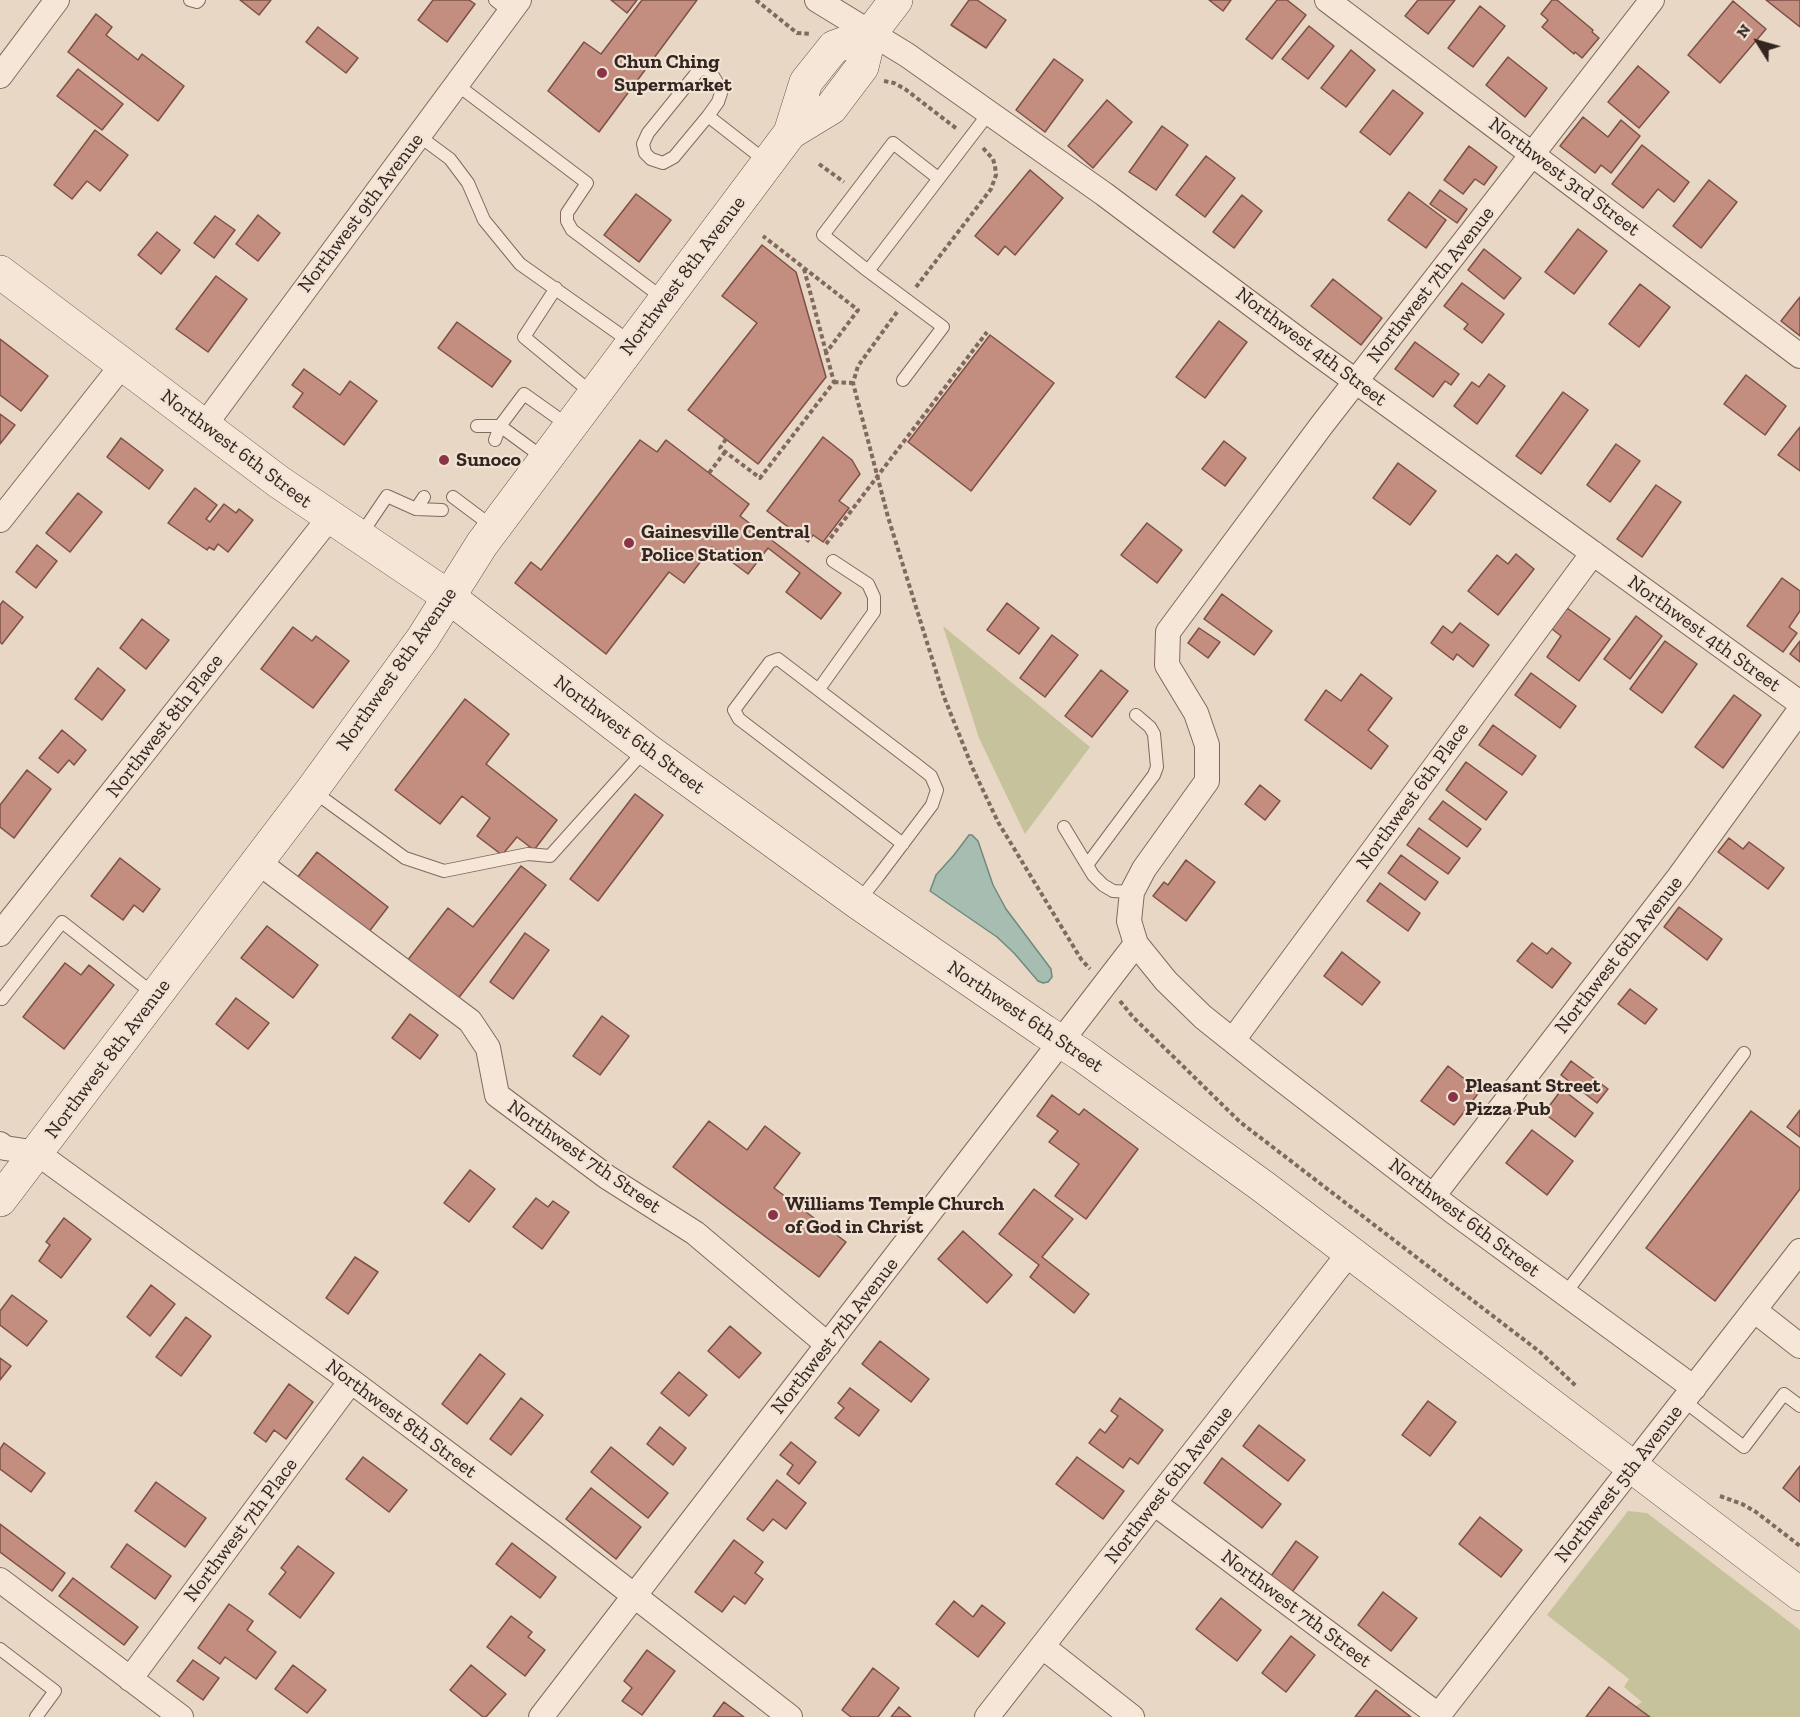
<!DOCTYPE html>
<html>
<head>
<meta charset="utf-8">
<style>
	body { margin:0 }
	#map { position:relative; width:1800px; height:1717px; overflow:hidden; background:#e9d7c6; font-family:"Zilla Slab",serif }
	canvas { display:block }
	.north { position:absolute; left:1728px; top:12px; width:60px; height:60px; -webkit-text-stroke:4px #f1e3d4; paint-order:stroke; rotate:307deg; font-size:16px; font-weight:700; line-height:24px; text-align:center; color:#342520 }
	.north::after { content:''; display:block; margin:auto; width:21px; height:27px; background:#342520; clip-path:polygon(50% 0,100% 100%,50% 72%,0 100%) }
</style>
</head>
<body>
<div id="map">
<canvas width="1800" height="1717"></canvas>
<div class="north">N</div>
</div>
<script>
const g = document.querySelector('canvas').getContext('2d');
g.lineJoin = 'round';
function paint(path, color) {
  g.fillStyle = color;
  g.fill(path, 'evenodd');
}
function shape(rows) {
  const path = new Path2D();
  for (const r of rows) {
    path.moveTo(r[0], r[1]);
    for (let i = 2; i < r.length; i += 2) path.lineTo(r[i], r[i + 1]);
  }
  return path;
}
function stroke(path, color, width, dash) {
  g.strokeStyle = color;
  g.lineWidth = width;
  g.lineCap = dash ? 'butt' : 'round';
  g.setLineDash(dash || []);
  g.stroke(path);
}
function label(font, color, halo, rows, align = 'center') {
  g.font = font + ' "Zilla Slab",serif';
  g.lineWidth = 4.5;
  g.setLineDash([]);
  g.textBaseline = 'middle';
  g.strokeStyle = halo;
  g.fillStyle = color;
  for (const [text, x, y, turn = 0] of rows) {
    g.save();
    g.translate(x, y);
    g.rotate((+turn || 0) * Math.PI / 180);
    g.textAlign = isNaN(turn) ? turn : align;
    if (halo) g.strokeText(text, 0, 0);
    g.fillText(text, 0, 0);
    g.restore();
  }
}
const green = shape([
	[943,626,1090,747,1025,834,979,738],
	[1628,1511,1647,1513,1800,1630,1800,1717,1620,1717,1642,1702,1624,1687,1629,1679,1547,1615]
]);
const water = shape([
	[969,835,972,835,978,841,993,885,1006,909,1051,969,1052,977,1048,982,1043,983,1038,981,1014,953,997,937,930,891,936,875,954,855,969,835]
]);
const building = shape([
	[240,0,271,0,259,15,240,0],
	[433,0,469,0,475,4,447,42,418,20,433,0],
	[611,0,637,0,627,13,611,0],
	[642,0,697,0,599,132,548,91,584,42,601,54,642,0],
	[969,0,977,0,1006,20,986,48,951,25,969,0],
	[1209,0,1231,0,1223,11,1209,0],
	[1277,0,1287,0,1306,15,1272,59,1246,39,1277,0],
	[1418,0,1455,0,1428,34,1405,16,1418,0],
	[1552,0,1557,0,1593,30,1592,32,1599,38,1582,58,1575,52,1574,54,1542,27,1548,20,1541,14,1552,0],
	[1766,0,1800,0,1800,27,1766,0],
	[1733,1,1766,29,1720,83,1688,55,1733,1],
	[1480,6,1505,26,1473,67,1448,48,1480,6],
	[96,14,112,27,106,35,138,60,142,54,184,86,158,121,68,52,96,14],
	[1309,26,1334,46,1308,79,1282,59,1309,26],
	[318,27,358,58,346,73,306,42,318,27],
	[1351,50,1375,70,1346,107,1321,88,1351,50],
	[1508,57,1547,88,1525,117,1486,85,1508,57],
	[1054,59,1083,80,1045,132,1016,110,1054,59],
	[1638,66,1669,92,1639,128,1608,102,1638,66],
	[78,69,123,104,102,130,57,96,78,69],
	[1393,90,1423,113,1390,155,1360,132,1393,90],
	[1107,100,1132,122,1093,168,1068,146,1107,100],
	[1583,117,1608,137,1621,120,1640,136,1611,173,1601,165,1595,173,1560,146,1583,117],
	[1162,126,1188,145,1156,190,1129,172,1162,126],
	[95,130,128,155,100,191,87,181,72,199,54,185,95,130],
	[1642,145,1689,182,1674,202,1658,189,1643,208,1612,184,1642,145],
	[1469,146,1497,167,1484,185,1475,179,1463,194,1444,180,1469,146],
	[1206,156,1235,178,1205,217,1176,195,1206,156],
	[1030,170,1063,198,1015,255,1005,246,998,255,975,236,1030,170],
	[1709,180,1737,202,1701,248,1673,226,1709,180],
	[1440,190,1467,209,1457,223,1430,204,1440,190],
	[1409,192,1446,220,1426,248,1388,220,1409,192],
	[636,194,671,220,639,262,604,235,636,194],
	[1242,195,1262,211,1234,248,1213,232,1242,195],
	[258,215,280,233,258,261,236,244,258,215],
	[215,216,235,230,214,258,194,243,215,216],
	[1578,229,1607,251,1574,294,1545,272,1578,229],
	[157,232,180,250,161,274,138,255,157,232],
	[762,245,796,272,826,377,758,464,688,410,757,323,722,296,762,245],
	[1484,249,1521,278,1504,299,1468,270,1484,249],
	[216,276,247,299,208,352,176,329,216,276],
	[1333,279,1382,318,1361,345,1311,306,1333,279],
	[1462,283,1504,314,1482,343,1464,329,1468,324,1444,306,1462,283],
	[1640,284,1670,307,1639,347,1609,324,1640,284],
	[1800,297,1800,336,1781,321,1800,297],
	[1219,321,1247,342,1205,398,1176,377,1219,321],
	[457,322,511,361,492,387,438,348,457,322],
	[990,335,1054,383,971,491,908,442,990,335],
	[0,339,48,376,21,411,0,395,0,339],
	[1415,342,1459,374,1451,385,1445,381,1433,397,1395,369,1415,342],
	[304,369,340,395,350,381,377,401,344,445,293,407,303,393,292,385,304,369],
	[1489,374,1505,386,1477,424,1454,406,1472,382,1479,387,1489,374],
	[1746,375,1786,406,1765,435,1724,404,1746,375],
	[1563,392,1588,410,1541,474,1516,456,1563,392],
	[0,414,15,425,0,444,0,414],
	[1800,427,1800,471,1778,455,1800,427],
	[823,437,852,460,860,474,839,501,849,508,823,542,813,535,808,542,767,511,823,437],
	[121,438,163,470,149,489,107,457,121,438],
	[640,440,657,452,666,440,709,473,749,504,740,516,841,593,821,619,786,592,800,573,768,548,748,574,712,547,684,583,669,572,606,654,515,583,531,562,541,570,640,440],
	[1224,441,1246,458,1225,486,1202,469,1224,441],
	[1616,444,1640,461,1610,502,1587,485,1616,444],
	[1398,463,1436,491,1410,525,1373,498,1398,463],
	[1656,485,1681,502,1642,557,1617,539,1656,485],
	[195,488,217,505,206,519,210,522,224,504,236,513,239,509,253,520,228,552,218,544,214,550,209,547,207,550,168,523,195,488],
	[78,493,102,512,70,552,46,533,78,493],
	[1147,523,1182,550,1157,583,1121,555,1147,523],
	[37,545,57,561,36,588,16,572,37,545],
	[1516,554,1534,569,1498,615,1468,591,1497,555,1508,564,1516,554],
	[1782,578,1800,591,1800,611,1789,627,1797,633,1783,652,1747,626,1782,578],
	[1222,594,1272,631,1254,655,1204,619,1222,594],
	[3,601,23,617,2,644,0,642,0,605,3,601],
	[1007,603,1039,628,1019,654,987,630,1007,603],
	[1567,608,1610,639,1579,681,1547,657,1561,636,1552,629,1567,608],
	[1636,616,1662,636,1630,679,1604,659,1636,616],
	[142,619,169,640,146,669,120,648,142,619],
	[1460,623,1489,645,1473,667,1457,654,1453,660,1431,643,1443,626,1452,633,1460,623],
	[293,627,312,641,316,636,349,661,313,708,261,669,293,627],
	[1199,628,1220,642,1208,658,1188,643,1199,628],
	[1052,635,1078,655,1045,697,1020,678,1052,635],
	[1665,641,1697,664,1662,713,1630,689,1665,641],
	[1800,641,1800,662,1790,654,1800,641],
	[98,668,125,690,102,720,75,699,98,668],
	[1101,670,1128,691,1092,737,1065,716,1101,670],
	[1531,673,1576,706,1560,728,1515,695,1531,673],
	[1361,674,1392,698,1368,730,1388,746,1371,769,1305,720,1326,690,1341,701,1361,674],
	[1734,695,1761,715,1723,768,1695,747,1734,695],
	[465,699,509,734,486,764,557,820,534,850,517,837,502,855,477,836,490,818,462,796,440,824,395,790,465,699],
	[1493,725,1536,756,1522,775,1479,745,1493,725],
	[62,730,86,750,74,765,69,760,58,773,39,758,62,730],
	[1466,762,1507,792,1486,820,1446,790,1466,762],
	[27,770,51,789,14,838,0,827,0,805,27,770],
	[1260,785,1280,801,1265,820,1245,804,1260,785],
	[635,794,663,815,598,901,570,879,635,794],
	[1443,801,1481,829,1467,847,1429,819,1443,801],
	[1419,828,1460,858,1448,874,1407,845,1419,828],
	[1729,838,1743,849,1749,842,1784,868,1768,889,1718,852,1729,838],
	[317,852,388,907,368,933,297,878,317,852],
	[1401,855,1438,882,1425,900,1388,873,1401,855],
	[120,858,160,889,143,912,134,905,123,920,91,896,120,858],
	[1186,860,1215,882,1186,921,1153,896,1164,882,1168,885,1186,860],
	[521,866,546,885,457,1000,407,961,448,908,473,927,521,866],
	[1380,883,1420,913,1408,931,1367,901,1380,883],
	[1679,907,1722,939,1707,960,1664,927,1679,907],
	[267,926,318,965,293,998,241,958,267,926],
	[525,933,549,950,513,999,490,982,525,933],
	[1532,943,1547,954,1552,948,1571,963,1552,988,1517,961,1532,943],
	[1342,952,1380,982,1362,1005,1324,976,1342,952],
	[65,963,81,975,89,965,114,985,64,1049,23,1017,65,963],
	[1630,989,1657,1009,1645,1024,1618,1004,1630,989],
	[236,998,269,1023,248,1049,216,1024,236,998],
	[410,1014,438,1035,420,1059,392,1038,410,1014],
	[602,1016,629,1036,600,1075,573,1056,602,1016],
	[1571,1061,1608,1089,1597,1103,1561,1075,1571,1061],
	[1448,1066,1480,1091,1454,1125,1421,1101,1448,1066],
	[1562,1089,1593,1113,1575,1137,1544,1113,1562,1089],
	[1052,1095,1079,1115,1084,1109,1138,1149,1086,1219,1055,1196,1079,1164,1049,1142,1058,1131,1037,1116,1052,1095],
	[1800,1110,1800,1137,1787,1127,1800,1110],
	[1751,1111,1800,1148,1800,1189,1715,1301,1646,1248,1751,1111],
	[709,1121,747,1150,765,1126,800,1153,774,1188,846,1242,819,1277,673,1167,709,1121],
	[1532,1130,1573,1161,1547,1195,1506,1163,1532,1130],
	[470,1170,495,1189,469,1222,444,1203,470,1170],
	[1034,1189,1073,1219,1042,1257,1089,1294,1074,1313,1030,1277,1039,1265,999,1234,1034,1189],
	[536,1198,548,1207,553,1201,569,1212,542,1249,513,1227,536,1198],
	[64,1218,91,1239,61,1278,39,1261,50,1245,46,1242,64,1218],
	[963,1231,1012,1275,987,1303,938,1259,963,1231],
	[355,1257,378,1272,348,1314,326,1298,355,1257],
	[151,1285,175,1304,150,1336,127,1317,151,1285],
	[12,1295,47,1321,27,1346,0,1325,0,1311,12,1295],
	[186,1317,211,1336,181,1376,156,1357,186,1317],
	[730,1326,761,1353,739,1378,708,1351,730,1326],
	[880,1341,929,1379,911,1402,862,1364,880,1341],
	[480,1354,505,1374,467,1424,442,1404,480,1354],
	[0,1358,11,1366,0,1380,0,1358],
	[679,1372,707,1395,689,1416,661,1393,679,1372],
	[289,1384,313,1402,286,1439,274,1430,266,1442,254,1433,289,1384],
	[850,1388,879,1410,859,1436,835,1418,844,1408,838,1403,850,1388],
	[521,1398,543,1415,511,1455,490,1439,521,1398],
	[1120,1398,1163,1430,1138,1464,1130,1458,1123,1468,1089,1443,1100,1429,1105,1433,1118,1416,1111,1411,1120,1398],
	[1428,1401,1456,1422,1430,1456,1402,1435,1428,1401],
	[1259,1425,1305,1460,1288,1481,1243,1446,1259,1425],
	[660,1427,686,1448,673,1465,647,1444,660,1427],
	[791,1442,816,1462,799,1484,787,1474,793,1465,780,1455,791,1442],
	[4,1443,45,1473,31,1492,0,1469,0,1449,4,1443],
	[611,1447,668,1493,648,1518,591,1472,611,1447],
	[363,1457,407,1490,389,1512,346,1479,363,1457],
	[1077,1457,1124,1491,1103,1519,1056,1484,1077,1457],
	[1222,1458,1281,1504,1262,1528,1204,1483,1222,1458],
	[1800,1466,1800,1502,1783,1488,1800,1466],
	[777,1480,806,1503,786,1529,773,1519,763,1531,747,1519,777,1480],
	[156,1482,206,1518,185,1547,135,1511,156,1482],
	[591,1488,641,1527,616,1559,566,1519,591,1488],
	[1480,1517,1522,1550,1501,1577,1459,1544,1480,1517],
	[0,1524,65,1573,52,1591,0,1552,0,1524],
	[734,1540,763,1562,755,1573,763,1579,745,1604,734,1596,722,1612,695,1592,734,1540],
	[1296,1541,1318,1557,1292,1592,1271,1576,1296,1541],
	[512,1543,556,1577,540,1598,496,1564,512,1543],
	[127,1544,171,1576,155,1599,111,1567,127,1544],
	[298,1546,334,1573,300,1618,269,1594,286,1572,281,1568,298,1546],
	[73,1578,138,1627,124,1645,59,1596,73,1578],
	[1383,1592,1417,1618,1391,1651,1358,1625,1383,1592],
	[1221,1598,1261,1630,1237,1661,1196,1629,1221,1598],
	[954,1601,973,1617,982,1605,1005,1623,978,1657,936,1624,954,1601],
	[229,1604,253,1621,247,1630,276,1652,256,1679,225,1657,220,1664,198,1648,229,1604],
	[511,1616,532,1632,528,1637,545,1650,525,1676,487,1647,511,1616],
	[1291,1636,1315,1655,1286,1692,1262,1673,1291,1636],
	[647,1650,675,1671,642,1715,622,1701,632,1688,624,1681,647,1650],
	[193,1660,219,1678,203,1700,177,1681,193,1660],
	[293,1665,326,1690,307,1713,275,1689,293,1665],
	[471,1665,506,1694,486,1717,483,1717,450,1690,471,1665],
	[873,1668,899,1688,878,1717,851,1717,842,1710,873,1668],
	[1609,1687,1650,1717,1586,1717,1609,1687],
	[1376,1690,1411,1717,1355,1717,1376,1690],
	[724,1702,744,1717,713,1717,724,1702],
	[899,1707,911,1717,891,1717,899,1707]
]);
const path = shape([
	[756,0,797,33,811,34],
	[884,81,894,83,905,89,957,129],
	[819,164,844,182],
	[804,269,826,352],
	[916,287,991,189,996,175,995,166,993,159,983,148],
	[897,312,858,366,853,383,888,517,944,697,973,769,998,822,1081,959,1090,969],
	[834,382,853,383],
	[726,439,720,448,760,478,834,382,826,353,858,310,763,236],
	[709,473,725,452],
	[826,544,987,332],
	[1120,1001,1133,1017,1240,1122,1540,1352,1576,1386],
	[1720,1496,1742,1504,1756,1512,1800,1546]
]);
const lane = shape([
	[190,0,197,2,199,0],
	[495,0,510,12],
	[456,84,587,183,567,213,567,221,572,230,664,299],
	[708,116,718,102,721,93,718,84,712,74,706,69,699,70,648,133,643,144,645,153,651,159,663,163,674,157,708,116,767,162],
	[419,136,450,159,468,183,484,220,520,264,632,343],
	[868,271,823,235,893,143,938,178],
	[556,288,524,337,593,394],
	[903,380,943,327,868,271,989,113],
	[477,426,500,426,524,394,569,426],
	[495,440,500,426,545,459],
	[453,497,493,527],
	[416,509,442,510],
	[360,536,387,496,416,509,424,497],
	[819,689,874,612,874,597,868,584,833,561],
	[313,791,405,858,444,871,528,854,550,856,645,750],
	[1064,827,1093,875,1103,885,1113,891,1132,892],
	[1087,865,1154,775,1157,767,1154,734,1150,727,1136,715],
	[858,902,877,878,932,805,937,790,931,776,917,765,778,659,770,662,734,710,739,719,903,844],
	[2,999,62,922,155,995],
	[1565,1294,1744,1053],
	[1684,1401,1744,1447,1784,1394,1800,1406],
	[0,1649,55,1691,36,1717]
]);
const street = shape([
	[817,0,907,55,1104,194,1307,346,1800,703],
	[1327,0,1800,356],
	[1652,0,1321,426,1168,632,1167,665,1196,713,1207,745,1207,781,1144,869,1132,892,1129,921,1136,944,1166,981,1203,1017,1267,1068,1451,1210,1694,1388],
	[0,76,57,0],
	[204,426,519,0],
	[0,520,123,364],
	[258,862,470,1021,488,1048,497,1095,607,1177,695,1233,828,1345],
	[0,934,330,517],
	[1233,1040,1593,553],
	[0,1144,5,1148,37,1153,351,1381,555,1534,790,1717],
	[1433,1196,1679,877,1800,710],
	[1754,1310,1800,1346],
	[1154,1503,1438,1715],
	[0,1580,181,1717],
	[1043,1647,1132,1717],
	[130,1679,351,1381],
	[541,1717,1136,944],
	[987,1717,1350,1252],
	[1437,1717,1800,1251]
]);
const secondary = shape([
	[790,133,831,108,862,67,870,34,896,0],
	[0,272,279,482,449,597,646,749,857,902,1044,1031,1082,1055,1265,1188,1800,1594],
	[0,1200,312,790,423,638,482,544,790,133,806,82,834,47,870,34]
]);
const markers = [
	[602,73,6,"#8a3447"],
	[444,460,6,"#8a3447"],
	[629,543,6,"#8a3447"],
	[1453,1097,6,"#8a3447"],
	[773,1215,6,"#8a3447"]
];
const poiNames = [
	["Chun Ching",614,62],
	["Supermarket",614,85],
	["Sunoco",456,460],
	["Gainesville Central",641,532],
	["Police Station",641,555],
	["Pleasant Street",1465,1086],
	["Pizza Pub",1465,1109],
	["Williams Temple Church",785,1204],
	["of God in Christ",785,1227]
];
const streetNames = [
	["Northwest 3rd Street",1564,177,37],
	["Northwest 9th Avenue",361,213,-53],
	["Northwest 8th Avenue",683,276,-53],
	["Northwest 7th Avenue",1431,285,-52],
	["Northwest 4th Street",1311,347,37],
	["Northwest 6th Street",236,449,37],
	["Northwest 4th Street",1704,634,36],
	["Northwest 8th Avenue",397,669,-55],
	["Northwest 8th Place",165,726,-52],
	["Northwest 6th Street",629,735,37],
	["Northwest 6th Place",1413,796,-54],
	["Northwest 6th Avenue",1619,955,-52],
	["Northwest 6th Street",1025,1017,34],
	["Northwest 8th Avenue",108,1059,-53],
	["Northwest 7th Street",584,1157,35],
	["Northwest 6th Street",1464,1218,37],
	["Northwest 7th Avenue",835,1336,-52],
	["Northwest 8th Street",401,1419,37],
	["Northwest 5th Avenue",1619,1484,-52],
	["Northwest 6th Avenue",1169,1485,-52],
	["Northwest 7th Place",241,1530,-53],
	["Northwest 7th Street",1296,1609,37]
];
paint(green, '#c6c29b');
paint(water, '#a7bdb2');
stroke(water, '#6e8a7d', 1.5);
paint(building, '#c38d80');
stroke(building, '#7e5046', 1.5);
stroke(lane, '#82695e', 14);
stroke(street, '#82695e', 26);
stroke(secondary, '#644b41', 34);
stroke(path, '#82695e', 4, [4.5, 3]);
stroke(lane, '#f5e6d8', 12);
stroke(street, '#f5e6d8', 24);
stroke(secondary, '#f5e6d8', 33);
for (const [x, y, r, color] of markers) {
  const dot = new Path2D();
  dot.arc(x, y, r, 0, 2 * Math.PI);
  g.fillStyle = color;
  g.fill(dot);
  stroke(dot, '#f1e3d4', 2);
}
label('bold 20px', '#342520', '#f1e3d4', poiNames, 'left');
label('20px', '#342520', '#f1e3d4', streetNames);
</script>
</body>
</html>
